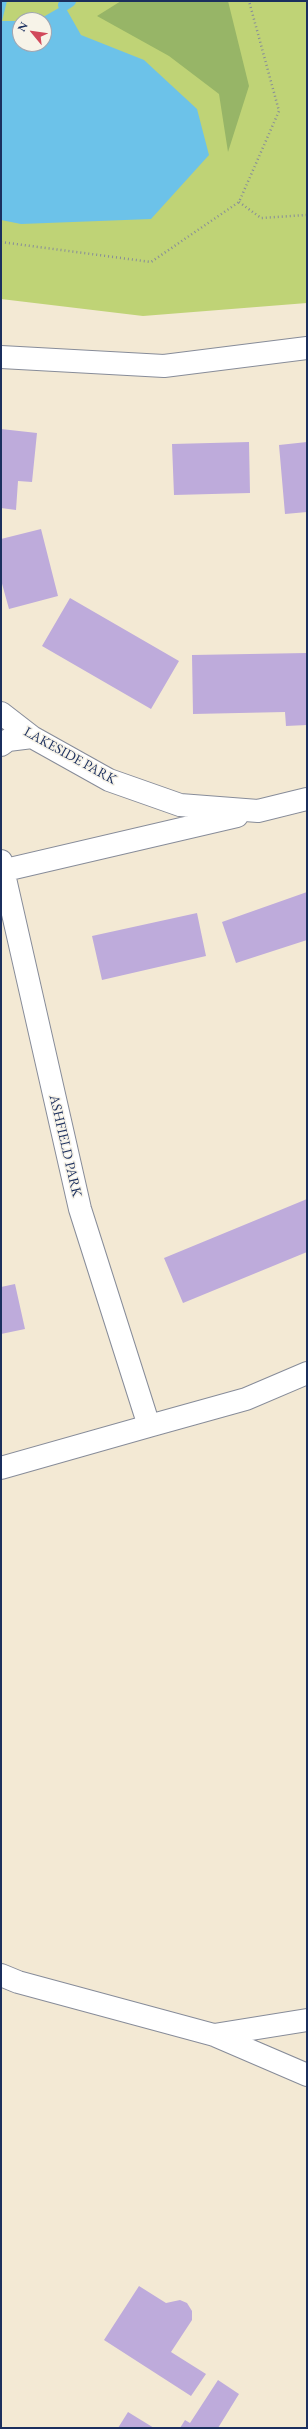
<!DOCTYPE html>
<html>
<head>
<meta charset="utf-8">
<style>
	body { margin:0 }
	#map { position:relative; width:308px; height:2429px; overflow:hidden; background:#f3e9d4; font-family:"EB Garamond",serif }
	canvas { display:block }
	.frame { position:absolute; inset:0; border:2px solid #1b2f5e; pointer-events:none }
	.north { position:absolute; left:12px; top:12px; width:40px; height:40px; box-sizing:border-box; background:#f7f3e8; border:1px solid #9fa5b1; border-radius:50%; rotate:299deg; font-size:11px; font-weight:700; line-height:16px; text-align:center; color:#1b2f5e }
	.north::after { content:''; display:block; margin:auto; width:14px; height:18px; background:#d1495b; clip-path:polygon(50% 0,100% 100%,50% 72%,0 100%) }
</style>
</head>
<body>
<div id="map">
<canvas width="308" height="2429"></canvas>
<div class="frame"></div>
<div class="north">N</div>
</div>
<script>
const g = document.querySelector('canvas').getContext('2d');
g.lineJoin = 'round';
function paint(path, color) {
  g.fillStyle = color;
  g.fill(path, 'evenodd');
}
function shape(rows) {
  const path = new Path2D();
  for (const r of rows) {
    path.moveTo(r[0], r[1]);
    for (let i = 2; i < r.length; i += 2) path.lineTo(r[i], r[i + 1]);
  }
  return path;
}
function stroke(path, color, width, dash) {
  g.strokeStyle = color;
  g.lineWidth = width;
  g.lineCap = dash ? 'butt' : 'round';
  g.setLineDash(dash || []);
  g.stroke(path);
}
function label(font, color, halo, rows, align = 'center') {
  g.font = font + ' "EB Garamond",serif';
  g.lineWidth = 3;
  g.setLineDash([]);
  g.textBaseline = 'middle';
  g.strokeStyle = halo;
  g.fillStyle = color;
  for (const [text, x, y, turn = 0] of rows) {
    g.save();
    g.translate(x, y);
    g.rotate((+turn || 0) * Math.PI / 180);
    g.textAlign = isNaN(turn) ? turn : align;
    if (halo) g.strokeText(text, 0, 0);
    g.fillText(text, 0, 0);
    g.restore();
  }
}
const green = shape([
	[1,1,307,1,307,303,143,316,1,299],
	[20,20,44,20,44,44,20,44]
]);
const forest = shape([
	[121,1,228,1,249,86,228,152,219,94,169,56,97,16]
]);
const water = shape([
	[1,1,7,1,2,21,20,21,20,44,44,44,44,20,38,20,64,5,81,35,144,60,197,109,209,155,151,219,21,224,1,220]
]);
const stream = shape([
	[64,5,70,1]
]);
const building = shape([
	[1,429,37,433,32,482,18,481,16,510,1,508],
	[249,442,250,493,174,495,172,444],
	[307,442,307,512,285,514,279,445],
	[41,529,58,596,9,609,1,580,1,539],
	[70,598,179,661,151,709,42,646],
	[307,653,307,725,286,726,285,712,193,714,192,655],
	[307,892,307,940,236,963,222,922],
	[197,913,206,956,102,980,92,936],
	[307,1199,307,1252,183,1303,164,1258],
	[15,1284,25,1329,1,1334,1,1287],
	[139,2286,166,2303,180,2300,187,2303,192,2311,192,2320,171,2352,206,2374,191,2396,104,2340],
	[218,2380,239,2394,218,2428,180,2428,185,2420,190,2423],
	[128,2412,154,2428,118,2428]
]);
const path = shape([
	[239,202,261,218,307,215],
	[1,242,151,262,239,202,279,111,249,1]
]);
const street = shape([
	[1,713,32,737,109,780,180,805,258,811,307,799],
	[1,745,8,740,32,737],
	[1,861,80,1209,149,1426,246,1399,307,1373],
	[1,871,237,816],
	[1,1468,149,1426]
]);
const secondary = shape([
	[1,357,164,366,307,348],
	[1,1975,18,1982,214,2035,307,2075],
	[214,2035,307,2020]
]);
const streetNames = [
	["LAKESIDE PARK",70,756,29],
	["ASHFIELD PARK",65,1146,77]
];
paint(green, '#bfd376');
paint(forest, '#97b567');
paint(water, '#6cc2e9');
stroke(stream, '#6cc2e9', 12);
paint(building, '#beabdb');
stroke(street, '#878c99', 24);
stroke(secondary, '#878c99', 24);
stroke(path, '#878c99', 2.5, [1, 3]);
stroke(street, '#fff', 22);
stroke(secondary, '#fff', 22);
label('14px', '#1b2f5e', '#f7f3e8', streetNames);
</script>
</body>
</html>
